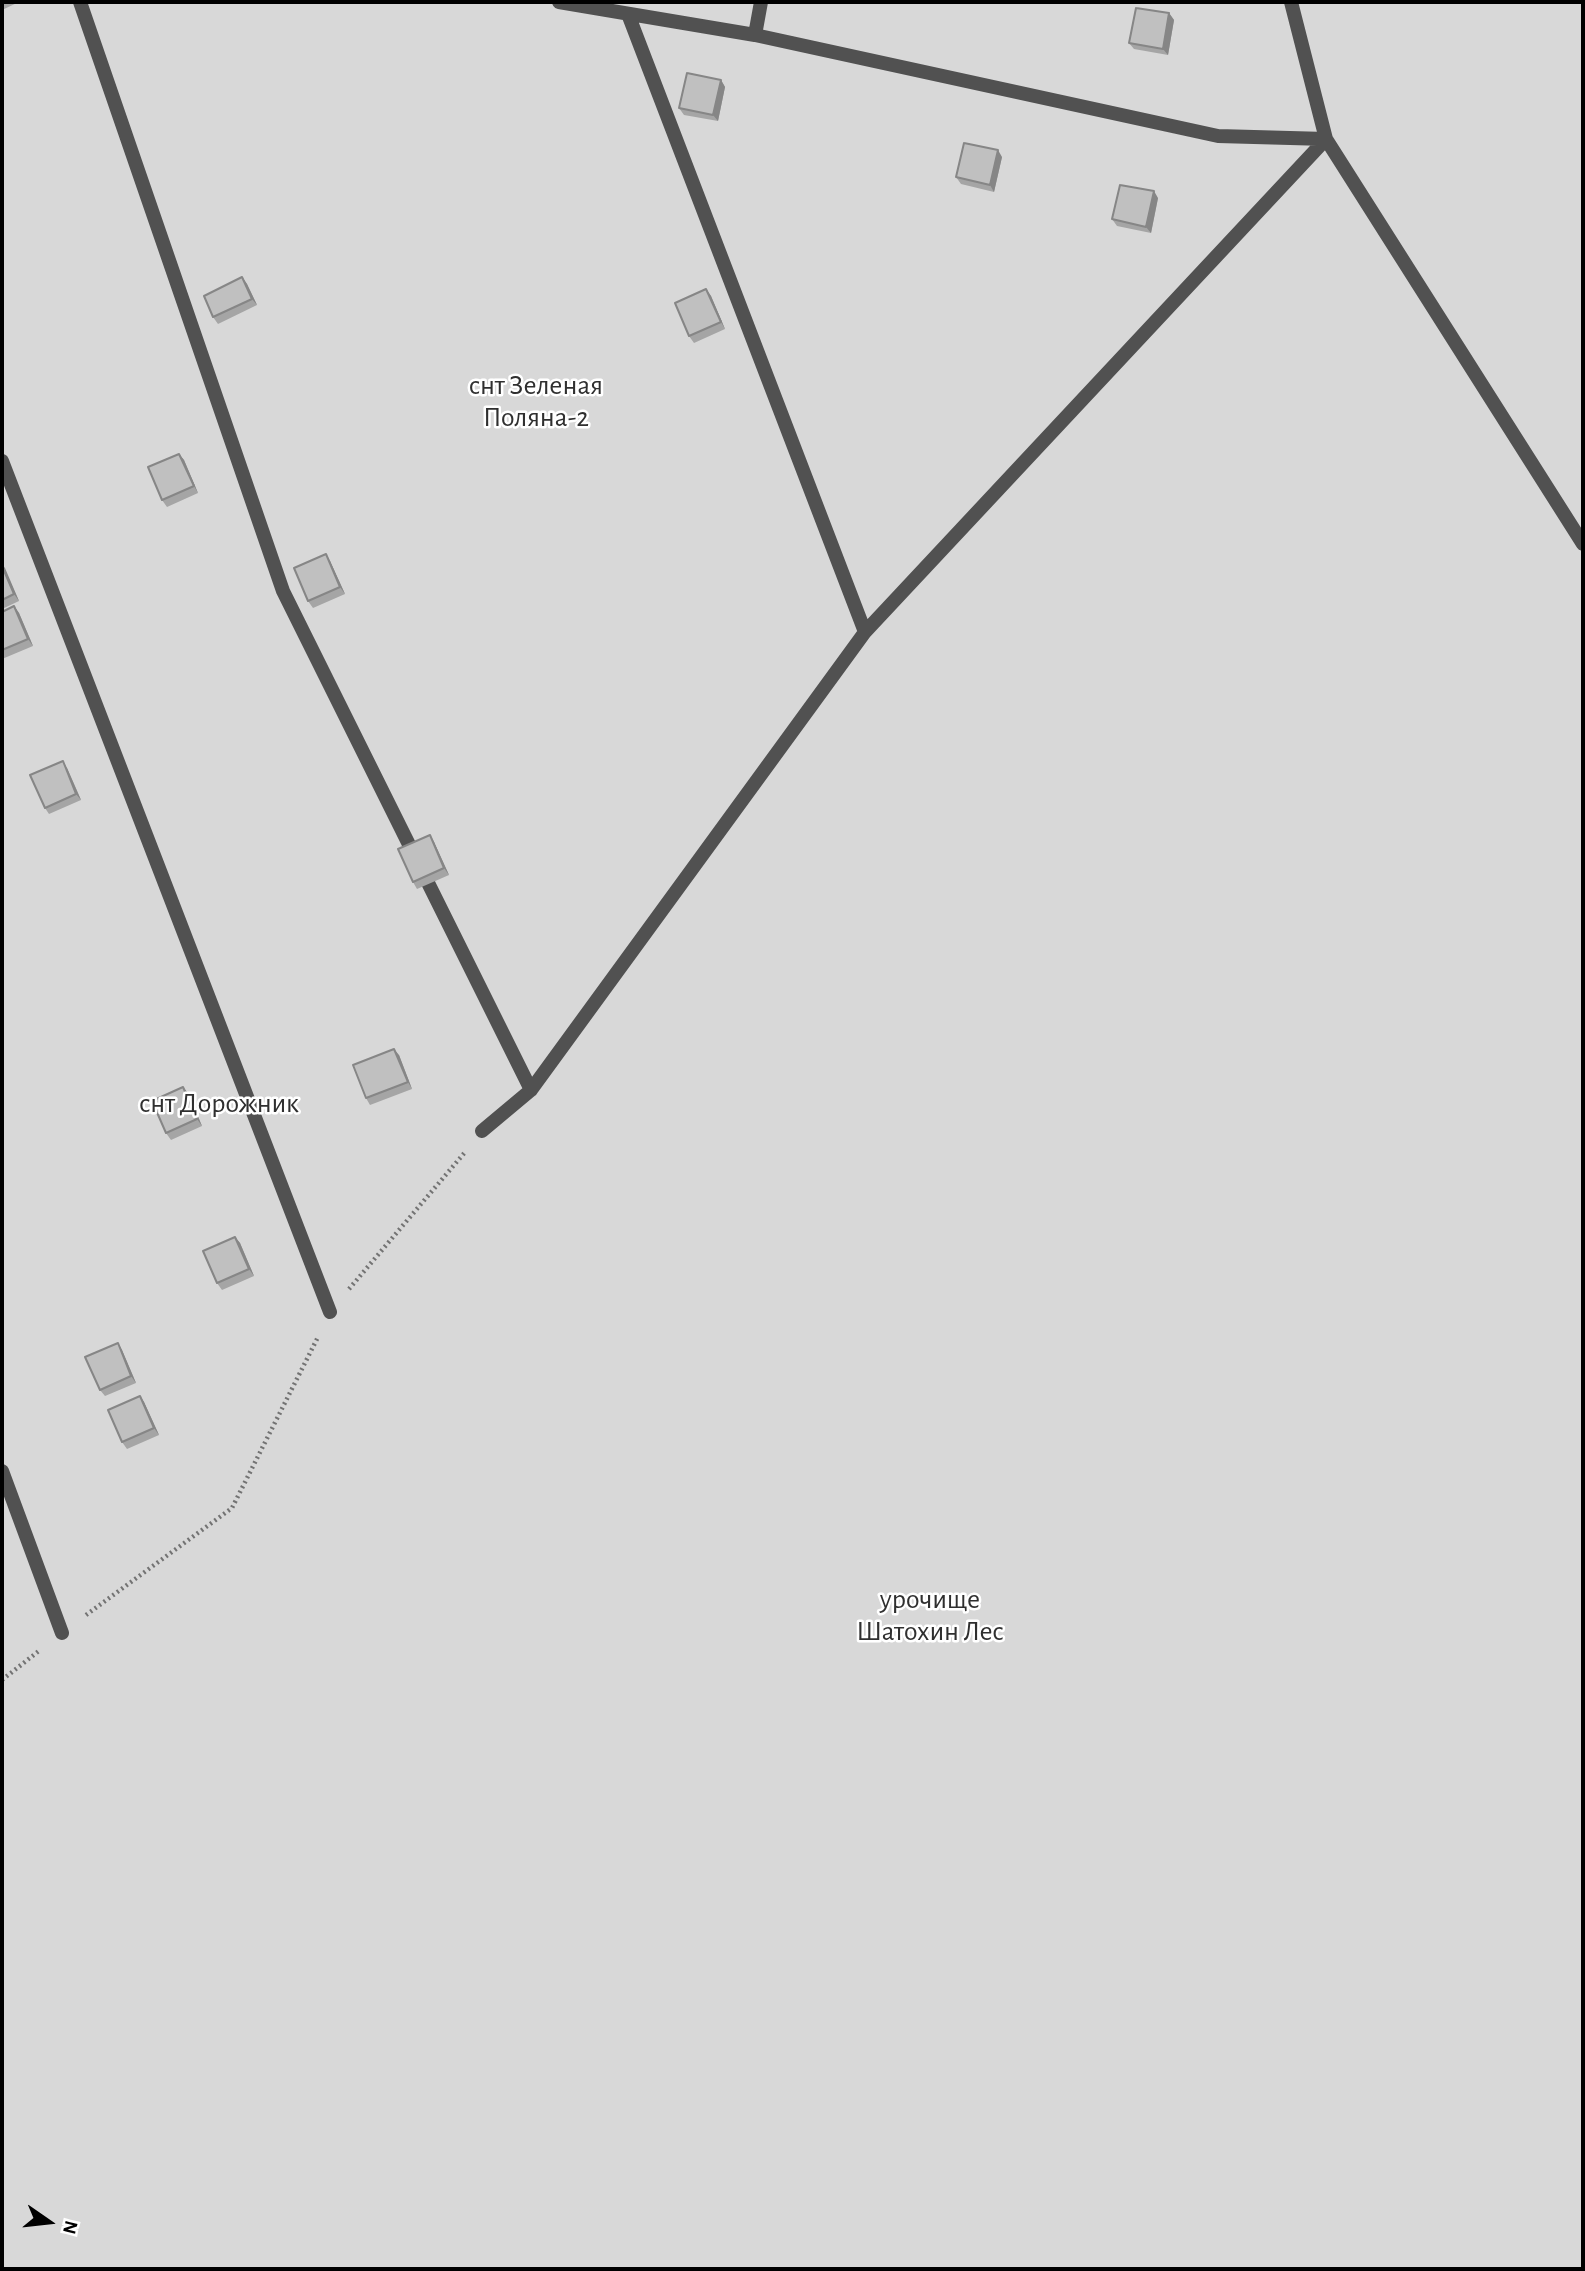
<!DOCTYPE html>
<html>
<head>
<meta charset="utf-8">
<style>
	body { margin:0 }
	#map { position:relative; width:1585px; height:2271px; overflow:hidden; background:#fff; font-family:"Alegreya Sans",sans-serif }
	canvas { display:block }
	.frame { position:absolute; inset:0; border:4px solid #000; pointer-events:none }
	.north { position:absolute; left:14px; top:2187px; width:70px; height:70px; -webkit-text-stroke:5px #fff; paint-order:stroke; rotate:104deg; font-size:19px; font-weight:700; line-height:28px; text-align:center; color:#000 }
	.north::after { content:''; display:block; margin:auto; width:24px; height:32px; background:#000; clip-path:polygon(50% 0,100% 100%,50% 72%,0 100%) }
</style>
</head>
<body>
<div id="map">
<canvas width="1585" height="2271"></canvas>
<div class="frame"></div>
<div class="north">N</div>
</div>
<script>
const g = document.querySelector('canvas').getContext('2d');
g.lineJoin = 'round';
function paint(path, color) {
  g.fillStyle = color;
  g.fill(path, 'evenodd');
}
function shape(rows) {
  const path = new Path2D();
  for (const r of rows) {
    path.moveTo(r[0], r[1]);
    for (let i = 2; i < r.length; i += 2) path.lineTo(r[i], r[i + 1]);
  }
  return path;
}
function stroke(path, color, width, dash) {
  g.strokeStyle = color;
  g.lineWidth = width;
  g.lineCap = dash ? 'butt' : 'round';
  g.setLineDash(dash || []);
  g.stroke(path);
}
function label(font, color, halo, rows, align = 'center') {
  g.font = font + ' "Alegreya Sans",sans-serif';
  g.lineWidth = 5;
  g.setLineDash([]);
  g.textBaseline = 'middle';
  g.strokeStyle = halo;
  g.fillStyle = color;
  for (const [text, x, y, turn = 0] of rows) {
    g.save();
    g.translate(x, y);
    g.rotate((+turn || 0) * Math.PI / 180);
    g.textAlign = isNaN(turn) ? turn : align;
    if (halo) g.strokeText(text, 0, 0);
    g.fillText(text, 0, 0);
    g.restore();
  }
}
const green = shape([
	[2,2,1583,2,1583,2269,2,2269]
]);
const path = shape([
	[349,1289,466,1151],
	[86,1615,232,1508,318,1337],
	[2,1680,40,1650]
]);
const street = shape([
	[80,2,283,591,531,1090],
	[559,2,755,35,1218,136,1326,139],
	[1291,2,1326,139,1583,544],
	[628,14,865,632],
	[755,35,761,2],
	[2,461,330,1312],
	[482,1131,531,1090,865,632,1326,139],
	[2,1471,62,1633]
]);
const wall = shape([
	[2,2,19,2,2,10],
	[1169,13,1174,20,1168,55,1134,49,1129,43],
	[721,80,725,87,718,121,684,115,679,108],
	[1002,157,994,192,961,184,956,177],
	[1158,198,1151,233,1117,226,1112,219],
	[242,277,247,284,257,305,218,324,213,317],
	[706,289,711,296,725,329,694,343,689,336],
	[179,454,184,460,198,493,167,507,162,500],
	[330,561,345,594,313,608,308,601],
	[2,564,19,601,2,609],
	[14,606,19,613,33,646,2,659,2,612],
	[67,768,81,800,49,814,45,808],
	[430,835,434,842,449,875,417,889,413,882],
	[399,1055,412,1089,370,1105,366,1098],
	[188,1093,202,1126,171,1140,166,1133],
	[235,1237,240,1243,254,1276,222,1290,217,1283],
	[118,1343,122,1350,136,1383,105,1396,100,1390],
	[140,1396,144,1402,159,1435,127,1449,122,1442]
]);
const shadedWall = shape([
	[1169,13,1174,20,1168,55,1163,49],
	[721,80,725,87,718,121,713,115],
	[998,150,1002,157,994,192,990,185],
	[1154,191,1158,198,1151,233,1146,227],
	[242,277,247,284,257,305,252,299],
	[706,289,711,296,725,329,721,322],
	[179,454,184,460,198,493,194,486],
	[326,554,330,561,345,594,340,587],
	[2,564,5,568,19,601,14,594],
	[14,606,19,613,33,646,28,639],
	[63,761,67,768,81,800,76,794],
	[430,835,434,842,449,875,444,868],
	[394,1049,399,1055,412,1089,408,1082],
	[183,1087,188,1093,202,1126,197,1119],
	[235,1237,240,1243,254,1276,249,1269],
	[118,1343,122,1350,136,1383,131,1376],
	[140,1396,144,1402,159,1435,154,1428]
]);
const building = shape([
	[1136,8,1169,13,1163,49,1129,43,1136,8],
	[687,73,721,80,713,115,679,108,687,73],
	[964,143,998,150,990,185,956,177,964,143],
	[1120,185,1154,191,1146,227,1112,219,1120,185],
	[242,277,252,299,213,317,204,296,242,277],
	[706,289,721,322,689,336,675,303,706,289],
	[179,454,194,486,162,500,148,467,179,454],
	[326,554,340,587,308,601,294,568,326,554],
	[2,566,14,594,2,600,2,566],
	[14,606,28,639,2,650,2,612,14,606],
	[63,761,76,794,45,808,30,775,63,761],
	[430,835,444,868,413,882,398,849,430,835],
	[394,1049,408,1082,366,1098,353,1065,394,1049],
	[183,1087,197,1119,166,1133,152,1101,183,1087],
	[235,1237,249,1269,217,1283,203,1251,235,1237],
	[118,1343,131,1376,100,1390,85,1357,118,1343],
	[140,1396,154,1428,122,1442,108,1410,140,1396]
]);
const parkNames = [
	["снт Зеленая",536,386],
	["Поляна-2",536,418],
	["снт Дорожник",219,1104],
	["урочище",930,1600],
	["Шатохин Лес",930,1632]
];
paint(green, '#d8d8d8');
stroke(path, '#737373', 4.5, [2, 3.5]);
stroke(street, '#515151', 14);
paint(wall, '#a5a5a5');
paint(shadedWall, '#868686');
paint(building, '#c0c0c0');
stroke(building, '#868686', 2);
label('28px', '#2f2f2f', '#fff', parkNames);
</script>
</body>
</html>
